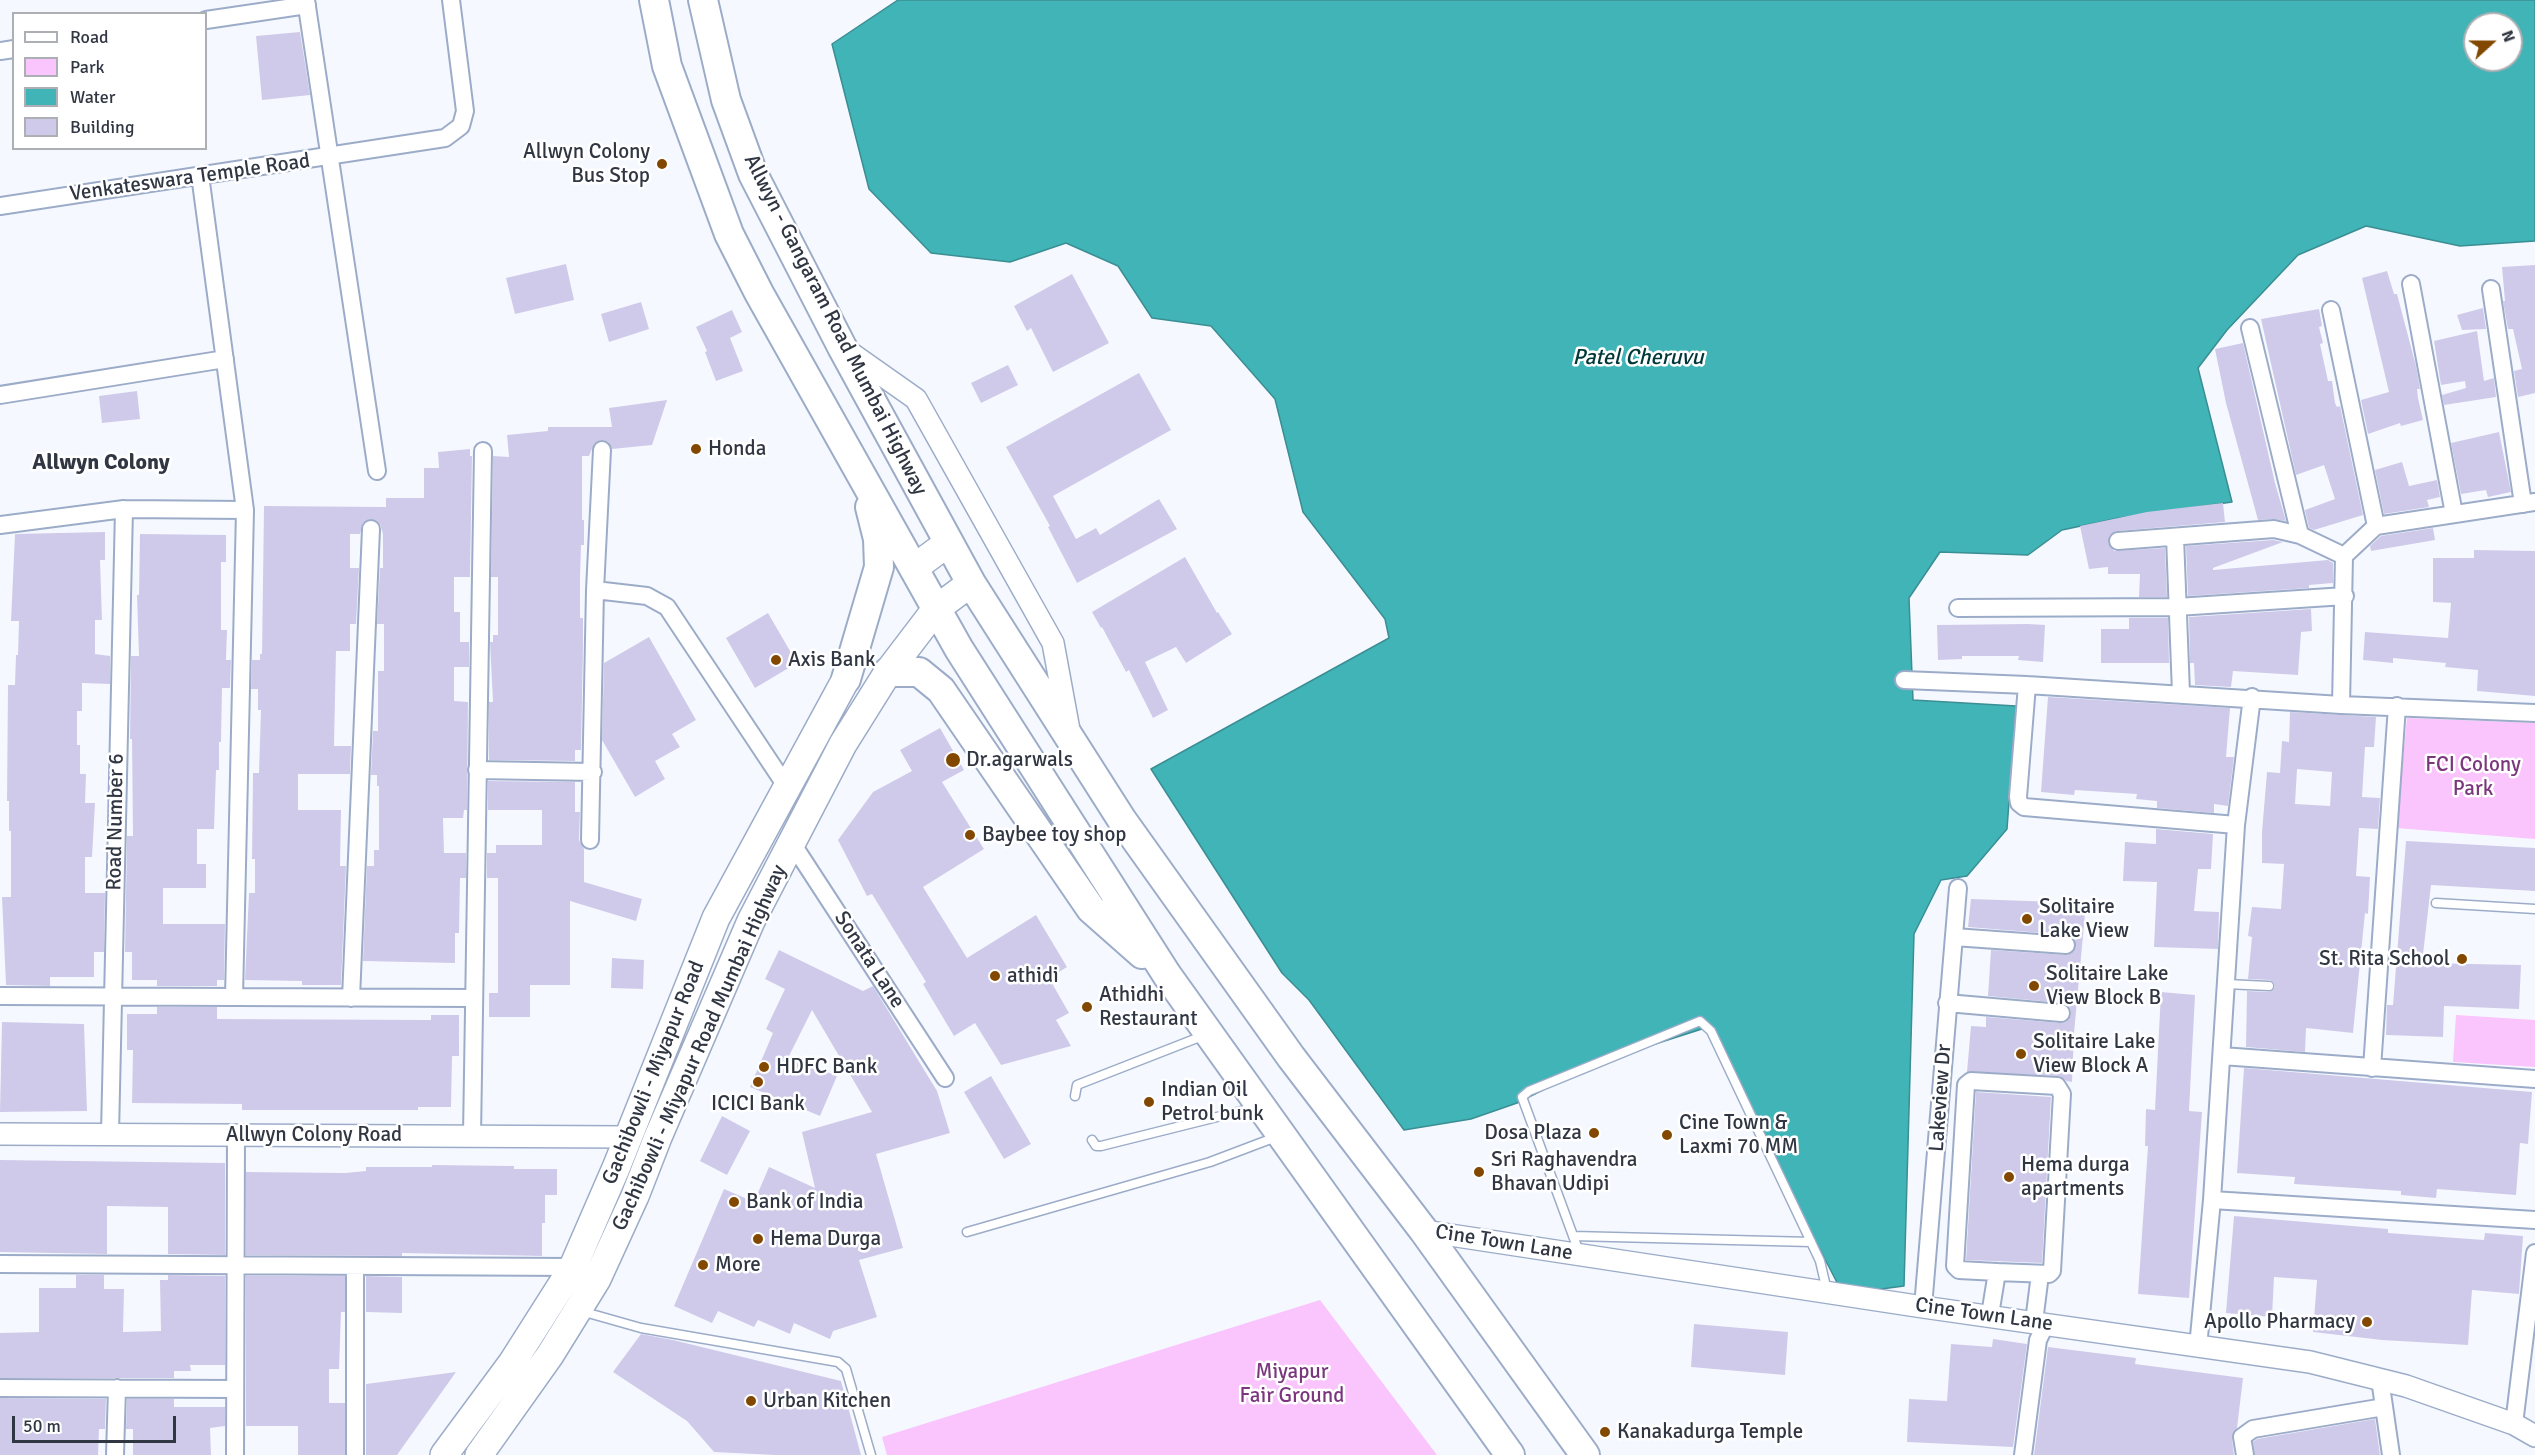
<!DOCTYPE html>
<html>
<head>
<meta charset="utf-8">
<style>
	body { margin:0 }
	#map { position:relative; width:2535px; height:1455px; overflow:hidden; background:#f5f9ff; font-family:Signika,sans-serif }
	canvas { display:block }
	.legend { position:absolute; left:12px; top:12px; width:195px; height:138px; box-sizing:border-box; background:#fff; border:2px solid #acafb3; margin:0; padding:8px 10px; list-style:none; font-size:18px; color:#303642 }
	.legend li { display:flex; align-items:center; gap:12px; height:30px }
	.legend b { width:30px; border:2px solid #acafb3 }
	.north { position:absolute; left:2463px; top:12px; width:60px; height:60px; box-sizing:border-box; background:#fff; border:2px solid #acafb3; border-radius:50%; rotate:69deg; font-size:16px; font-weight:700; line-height:24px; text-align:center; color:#303642 }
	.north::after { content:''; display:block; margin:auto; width:21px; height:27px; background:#824800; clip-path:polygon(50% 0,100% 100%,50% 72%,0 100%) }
	.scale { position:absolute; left:12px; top:1416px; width:164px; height:27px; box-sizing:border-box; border:3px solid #303642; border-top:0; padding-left:8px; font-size:18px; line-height:21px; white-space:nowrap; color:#303642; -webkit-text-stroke:4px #fff; paint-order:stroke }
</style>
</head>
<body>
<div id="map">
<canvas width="2535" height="1455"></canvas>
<ul class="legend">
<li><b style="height:8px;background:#fff"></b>Road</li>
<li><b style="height:16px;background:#fac4fc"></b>Park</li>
<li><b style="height:16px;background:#40b4b6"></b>Water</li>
<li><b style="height:16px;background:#d0caea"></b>Building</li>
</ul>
<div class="north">N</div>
<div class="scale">50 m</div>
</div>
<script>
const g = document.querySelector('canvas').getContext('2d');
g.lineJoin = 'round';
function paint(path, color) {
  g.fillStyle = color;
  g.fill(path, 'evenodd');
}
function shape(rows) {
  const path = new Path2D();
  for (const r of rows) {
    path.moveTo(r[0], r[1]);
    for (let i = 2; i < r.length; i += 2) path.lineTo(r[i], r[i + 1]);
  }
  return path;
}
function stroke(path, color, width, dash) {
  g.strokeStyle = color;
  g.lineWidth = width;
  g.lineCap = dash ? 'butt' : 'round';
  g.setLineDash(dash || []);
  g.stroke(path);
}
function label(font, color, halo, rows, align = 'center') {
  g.font = font + ' Signika,sans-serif';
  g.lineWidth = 5;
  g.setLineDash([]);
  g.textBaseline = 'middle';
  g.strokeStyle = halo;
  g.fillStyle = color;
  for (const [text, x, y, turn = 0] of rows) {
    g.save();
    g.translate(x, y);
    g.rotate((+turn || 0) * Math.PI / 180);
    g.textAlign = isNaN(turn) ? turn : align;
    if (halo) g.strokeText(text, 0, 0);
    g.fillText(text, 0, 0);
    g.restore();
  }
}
const green = shape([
	[2407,718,2535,723,2535,839,2396,828],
	[2456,1015,2535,1020,2535,1067,2453,1062],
	[1320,1300,1437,1455,887,1455,882,1437]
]);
const water = shape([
	[898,0,2535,0,2535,241,2460,246,2366,226,2298,255,2227,330,2198,368,2232,502,2119,518,2062,530,2028,555,1940,552,1909,598,1913,700,2016,706,2007,829,1967,876,1941,880,1914,934,1904,1286,1843,1294,1705,1028,1596,1063,1517,1103,1471,1119,1404,1130,1309,1000,1282,973,1151,769,1389,638,1385,619,1303,512,1275,399,1211,326,1152,318,1118,266,1066,243,1010,262,931,253,869,189,832,44,898,0],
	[2475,24,2511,24,2511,60,2475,60,2475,24]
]);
const building = shape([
	[300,32,310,95,262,100,256,36],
	[566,264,574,300,515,314,506,278],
	[2535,265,2535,393,2518,397,2514,371,2522,369,2513,329,2508,329,2503,301,2505,301,2502,267],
	[2387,271,2394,294,2397,294,2416,366,2420,389,2417,389,2418,398,2423,420,2401,426,2400,423,2368,434,2361,400,2389,392,2362,278],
	[1072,274,1109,343,1053,372,1031,328,1027,331,1014,306],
	[641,302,649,329,609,342,601,314],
	[2483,308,2486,329,2462,330,2457,315],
	[2319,309,2322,326,2319,327,2323,343,2320,344,2328,381,2332,381,2335,403,2337,407,2340,406,2363,515,2314,530,2309,528,2305,510,2335,499,2324,465,2296,475,2261,319],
	[732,310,742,332,730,338,743,371,716,381,705,352,707,351,696,327],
	[2477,331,2484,381,2494,378,2496,397,2444,405,2442,395,2466,388,2465,381,2441,385,2434,341],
	[2243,343,2275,483,2286,521,2274,519,2258,520,2226,403,2215,349],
	[1008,365,1018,385,981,403,971,383],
	[1139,373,1171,430,1053,496,1076,539,1096,528,1100,535,1159,499,1177,529,1077,583,1048,527,1050,526,1006,447],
	[137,391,140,419,102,423,99,396],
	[667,400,652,445,612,449,608,442,602,440,594,444,589,456,582,456,582,520,584,520,584,545,581,545,580,577,580,618,583,618,583,648,581,750,575,750,575,761,489,760,489,702,493,702,490,642,493,642,493,635,498,635,498,577,491,577,493,456,509,457,507,435,548,431,548,427,612,427,609,408],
	[2499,432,2511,492,2488,497,2486,490,2461,494,2451,443],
	[470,449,470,456,472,456,470,577,454,577,454,612,460,612,460,642,469,642,469,667,454,667,454,701,468,702,467,810,464,810,463,818,443,818,444,853,466,853,466,878,460,878,459,933,455,933,455,963,363,961,367,866,374,866,374,850,379,850,379,786,377,786,377,775,371,775,373,731,378,731,378,671,384,671,384,624,377,624,380,568,383,568,383,534,380,524,371,519,363,523,360,534,350,534,350,568,359,568,356,624,350,624,350,651,336,651,334,746,351,746,350,774,298,774,298,810,341,810,340,866,346,866,341,985,302,985,302,981,245,980,249,893,255,893,255,859,252,859,253,773,259,773,261,710,258,710,258,689,251,689,252,660,260,660,260,654,262,654,264,506,386,507,386,498,424,498,424,468,439,468,438,452],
	[2402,462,2409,486,2437,480,2440,497,2427,500,2429,507,2384,514,2375,470],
	[2223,503,2225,522,2117,531,2109,536,2108,542,2114,551,2165,548,2167,597,2139,597,2140,574,2108,574,2108,567,2089,569,2080,526,2147,512],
	[2433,528,2435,540,2371,551,2370,546,2381,536],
	[105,532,105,560,100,560,102,620,95,620,95,654,110,656,110,684,82,683,82,711,77,711,77,745,80,745,80,774,86,774,85,803,95,803,92,857,85,857,85,893,105,893,104,952,94,952,94,977,50,977,50,986,6,985,2,897,11,897,11,831,9,831,9,801,7,801,8,685,15,685,16,655,18,655,19,621,11,621,15,534],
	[140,534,226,535,226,562,221,562,221,630,227,630,226,660,231,660,230,688,222,688,221,742,219,742,219,770,216,770,214,829,197,829,197,864,206,864,206,888,163,888,163,924,225,924,224,980,217,980,217,986,157,986,157,980,132,980,132,952,125,952,127,836,133,836,132,739,130,739,131,656,139,656,137,595,139,595],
	[2273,540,2283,542,2213,568,2213,570,2328,560,2333,563,2333,583,2309,585,2309,588,2188,596,2186,546],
	[2474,550,2535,551,2535,696,2477,691,2478,670,2445,667,2446,663,2393,658,2393,663,2363,660,2365,632,2448,638,2451,603,2433,602,2433,558,2474,558],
	[1185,557,1217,613,1218,612,1232,634,1186,663,1176,647,1145,662,1168,710,1153,718,1129,670,1126,672,1102,627,1101,628,1092,612],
	[2311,609,2312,631,2301,632,2298,675,2233,671,2231,687,2195,685,2194,663,2190,663,2189,617],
	[768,613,797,663,755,688,726,638],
	[2129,618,2168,618,2169,663,2101,663,2101,629,2129,629],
	[2028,624,2045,625,2043,662,2018,660,2019,656,1962,656,1962,659,1938,660,1937,625],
	[649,637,696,720,672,734,680,747,655,761,665,779,635,797,602,740,604,663],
	[2048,697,2230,708,2226,757,2234,757,2228,806,2214,804,2214,813,2157,808,2157,801,2136,799,2137,794,2075,790,2074,795,2041,792],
	[2290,712,2376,717,2374,747,2365,747,2362,797,2380,798,2378,829,2359,828,2356,876,2370,877,2368,914,2365,913,2353,1033,2306,1028,2305,1052,2246,1047,2247,991,2269,992,2275,987,2274,983,2270,980,2248,979,2252,937,2248,936,2252,907,2281,909,2284,864,2262,863,2262,832,2267,772,2280,773,2282,741,2289,742],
	[2297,769,2332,772,2330,806,2295,804],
	[940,728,964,770,942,782,984,849,923,887,967,958,1036,915,1067,967,1049,978,1069,1013,1056,1020,1071,1046,1001,1065,975,1023,954,1036,923,984,926,982,872,894,867,896,838,840,873,792,912,771,900,750],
	[488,781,575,782,575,812,580,812,579,840,584,849,584,882,642,899,636,921,570,901,570,985,530,985,530,1017,489,1017,489,993,498,993,498,878,487,878,487,853,496,853,496,845,542,845,542,810,488,810],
	[2156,829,2213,834,2211,869,2198,869,2194,911,2219,912,2218,949,2154,947,2157,882,2123,881,2125,842,2156,844],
	[2406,841,2535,848,2535,891,2431,885,2422,963,2521,965,2519,1009,2444,1006,2443,1037,2386,1035,2387,1005,2393,1005],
	[1971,899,2086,903,2074,1033,2072,1082,2067,1081,2058,1076,1967,1072,1971,1026,1986,1027,1986,1017,2060,1023,2066,1022,2071,1014,2070,1008,2062,1003,1988,996,1991,950,2066,955,2074,951,2076,945,2072,937,2067,935,1968,927],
	[779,950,863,991,873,986,937,1091,950,1133,876,1154,903,1248,859,1260,877,1317,833,1331,830,1339,794,1323,790,1334,758,1320,754,1327,718,1311,712,1323,674,1306,724,1189,754,1202,769,1167,815,1188,802,1132,872,1112,812,1010,789,1056,837,1076,820,1116,750,1087,773,1033,766,1029,785,989,765,979],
	[612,958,644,960,643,989,611,988],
	[2161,992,2195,995,2189,1111,2202,1112,2189,1298,2138,1294,2148,1146,2145,1146,2146,1109,2155,1110],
	[157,1007,217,1007,217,1019,431,1020,431,1015,459,1015,459,1056,452,1056,451,1107,418,1107,418,1110,242,1110,242,1104,132,1103,133,1050,127,1050,127,1014,157,1014],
	[2,1022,84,1024,87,1111,0,1112],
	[2244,1068,2532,1092,2528,1144,2520,1143,2516,1195,2437,1189,2436,1198,2401,1195,2401,1191,2294,1184,2295,1177,2237,1173],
	[991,1076,1031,1144,1004,1159,964,1092],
	[1976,1092,2051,1097,2042,1263,1966,1260],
	[722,1116,750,1131,727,1175,700,1161],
	[0,1160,225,1163,225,1255,168,1254,168,1207,107,1206,107,1254,0,1252],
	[432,1165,514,1166,514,1169,557,1169,557,1195,545,1195,545,1223,542,1223,542,1256,402,1253,402,1256,246,1255,246,1172,345,1173,366,1171,366,1167,432,1167],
	[2234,1216,2388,1229,2388,1233,2484,1240,2485,1233,2523,1236,2519,1294,2472,1290,2468,1345,2382,1340,2313,1332,2317,1280,2274,1277,2272,1317,2226,1313],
	[76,1275,104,1275,104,1289,124,1289,123,1332,161,1331,160,1280,168,1280,168,1275,225,1276,225,1365,190,1365,191,1371,174,1371,174,1378,0,1378,0,1333,39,1332,39,1288,76,1288],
	[246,1276,345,1276,345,1312,341,1312,339,1369,329,1369,329,1403,345,1403,345,1455,298,1455,298,1426,246,1426],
	[366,1276,402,1277,402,1313,366,1312],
	[1694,1324,1788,1332,1785,1375,1691,1367],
	[641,1334,673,1340,841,1381,861,1455,775,1455,714,1452,687,1421,613,1372],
	[1993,1339,2027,1344,2013,1447,1907,1442,1909,1399,1947,1401,1951,1344,1992,1347],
	[2048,1347,2136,1358,2135,1364,2243,1378,2237,1428,2232,1438,2234,1455,2034,1455],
	[456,1372,397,1455,366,1455,366,1384],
	[0,1398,106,1399,105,1429,99,1429,98,1455,0,1455],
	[127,1399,174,1399,174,1407,225,1407,225,1426,210,1428,211,1455,133,1455,133,1429,126,1429],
	[2375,1419,2380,1455,2255,1455,2253,1442,2257,1439]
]);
const service = shape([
	[2436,903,2535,909],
	[2226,984,2269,986],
	[1075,1096,1077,1085,1205,1035],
	[1092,1140,1096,1146,1101,1146,1257,1107],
	[967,1232,1210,1162,1276,1137],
	[1573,1236,1811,1242],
	[1579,1252,1522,1097,1529,1091,1700,1021,1711,1031,1811,1242,1820,1261,1827,1291],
	[581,1311,641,1328,838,1362,846,1369,871,1455]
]);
const minor = shape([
	[306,0,377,471],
	[206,20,307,5],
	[0,51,14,49],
	[200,175,245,510,234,997],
	[0,206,445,138,461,126,465,111,451,0],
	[2411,284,2454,514],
	[2491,289,2523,504],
	[2331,310,2376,526],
	[2250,328,2300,535],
	[0,395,225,359],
	[0,525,124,509,245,510],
	[2175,537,2181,693],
	[2118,541,2274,529,2300,535,2344,556,2376,526,2535,502],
	[595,590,602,450],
	[1958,608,2177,607,2345,596],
	[1904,680,2027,685,2341,705,2535,713],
	[2027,685,2018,797,2019,803,2024,807,2236,825],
	[2341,705,2344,556],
	[477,770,593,772],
	[590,840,595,590,647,596,667,607,788,789],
	[792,843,945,1078],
	[1954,937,2066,945],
	[0,996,473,998],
	[351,998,371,529],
	[1947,1003,2061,1013],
	[2222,1056,2535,1079],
	[2372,1068,2397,706],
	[110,1134,124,509],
	[472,1135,483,451],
	[2212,1200,2535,1220],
	[0,1264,573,1267],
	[1923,1307,1958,888],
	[1990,1315,1997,1272,1959,1270,1955,1266,1966,1085,1971,1081,2057,1086,2062,1094,2052,1271,2049,1274,1997,1272],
	[2034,1322,2040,1274],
	[2198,1347,2212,1200,2236,825,2252,697],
	[2380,1379,2391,1455],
	[0,1388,235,1389],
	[2514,1424,2535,1253],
	[115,1455,117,1388],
	[235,1455,236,1135],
	[355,1455,355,1267],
	[2023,1455,2038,1340,2046,1324],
	[2245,1455,2242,1437,2253,1429,2384,1407]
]);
const tertiary = shape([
	[845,349,916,399,1053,643,1069,730],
	[0,1134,628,1137],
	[1424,1231,1923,1307,2310,1362,2406,1386,2514,1424,2535,1436]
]);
const primary = shape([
	[914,568,948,543],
	[444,1455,512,1363,573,1267,616,1168,716,918,846,679],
	[479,1455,550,1355,597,1279,635,1196,658,1137,751,921,843,744,888,672,936,609,971,583]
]);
const trunk = shape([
	[654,0,667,66,729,234,759,293,959,649,1167,975,1510,1455],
	[703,0,726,100,753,174,842,347,971,583,1122,820,1291,1057,1424,1231,1585,1455],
	[888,672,919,672,941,690,1091,909,1142,954],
	[846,679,879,567,878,539,870,507]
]);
const markers = [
	[662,164,6,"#824800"],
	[696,449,6,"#824800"],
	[776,660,6,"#824800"],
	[953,760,8,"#824800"],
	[970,835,6,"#824800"],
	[2027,919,6,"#824800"],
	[2462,959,6,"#824800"],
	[995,976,6,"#824800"],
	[2034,986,6,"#824800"],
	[1087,1007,6,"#824800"],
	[2021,1054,6,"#824800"],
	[764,1067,6,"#824800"],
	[758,1082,6,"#824800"],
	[1149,1102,6,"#824800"],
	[1594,1133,6,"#824800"],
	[1667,1135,6,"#824800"],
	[1479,1172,6,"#824800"],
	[2009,1177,6,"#824800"],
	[734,1202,6,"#824800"],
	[758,1239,6,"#824800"],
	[703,1265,6,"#824800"],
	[2367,1322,6,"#824800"],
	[751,1401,6,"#824800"],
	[1605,1432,6,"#824800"]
];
const poiNames = [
	["Allwyn Colony",650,152,"right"],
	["Bus Stop",650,176,"right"],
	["Honda",708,449],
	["Axis Bank",788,660],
	["Dr.agarwals",966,760],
	["Baybee toy shop",982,835],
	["Solitaire",2039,907],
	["Lake View",2039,931],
	["St. Rita School",2450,959,"right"],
	["Solitaire Lake",2046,974],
	["View Block B",2046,998],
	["athidi",1007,976],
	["Athidhi",1099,995],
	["Restaurant",1099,1019],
	["Solitaire Lake",2033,1042],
	["View Block A",2033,1066],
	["HDFC Bank",776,1067],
	["Indian Oil",1161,1090],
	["Petrol bunk",1161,1114],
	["ICICI Bank",758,1104,"center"],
	["Cine Town &",1679,1123],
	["Laxmi 70 MM",1679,1147],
	["Dosa Plaza",1582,1133,"right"],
	["Sri Raghavendra",1491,1160],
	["Bhavan Udipi",1491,1184],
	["Hema durga",2021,1165],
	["apartments",2021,1189],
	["Bank of India",746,1202],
	["Hema Durga",770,1239],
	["More",715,1265],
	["Apollo Pharmacy",2355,1322,"right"],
	["Urban Kitchen",763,1401],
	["Kanakadurga Temple",1617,1432]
];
const streetNames = [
	["Venkateswara Temple Road",190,178,-8],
	["Allwyn - Gangaram Road Mumbai Highway",835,325,63],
	["Road Number 6",116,822,-89],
	["Sonata Lane",869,960,57],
	["Gachibowli - Miyapur Road Mumbai Highway",700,1048,-66],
	["Gachibowli - Miyapur Road",654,1073,-68],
	["Lakeview Dr",1941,1098,-86],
	["Allwyn Colony Road",314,1135],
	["Cine Town Lane",1504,1243,9],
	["Cine Town Lane",1984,1315,8]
];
const parkNames = [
	["FCI Colony",2473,765],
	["Park",2473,789],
	["Miyapur",1292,1372],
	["Fair Ground",1292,1396]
];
const waterNames = [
	["Patel Cheruvu",1638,358]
];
const neighbourhoodNames = [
	["Allwyn Colony",101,463]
];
paint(green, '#fac4fc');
paint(water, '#40b4b6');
stroke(water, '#3b8e93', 1.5);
paint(building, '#d0caea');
stroke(service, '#9cacc8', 11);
stroke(minor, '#9cacc8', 20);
stroke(tertiary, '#9cacc8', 24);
stroke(primary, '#9cacc8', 30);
stroke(trunk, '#9cacc8', 32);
stroke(service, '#fff', 8);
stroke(minor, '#fff', 16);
stroke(tertiary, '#fff', 21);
stroke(primary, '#fff', 27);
stroke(trunk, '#fff', 28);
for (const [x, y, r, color] of markers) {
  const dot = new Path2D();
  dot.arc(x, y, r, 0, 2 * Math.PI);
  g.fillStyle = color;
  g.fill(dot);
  stroke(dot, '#fff', 2);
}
label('21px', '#303642', '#fff', poiNames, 'left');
label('21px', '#303642', '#fff', streetNames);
label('21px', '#7a377d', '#fff', parkNames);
label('italic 22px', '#00383a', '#fff', waterNames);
label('bold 22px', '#303642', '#fff', neighbourhoodNames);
</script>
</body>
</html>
